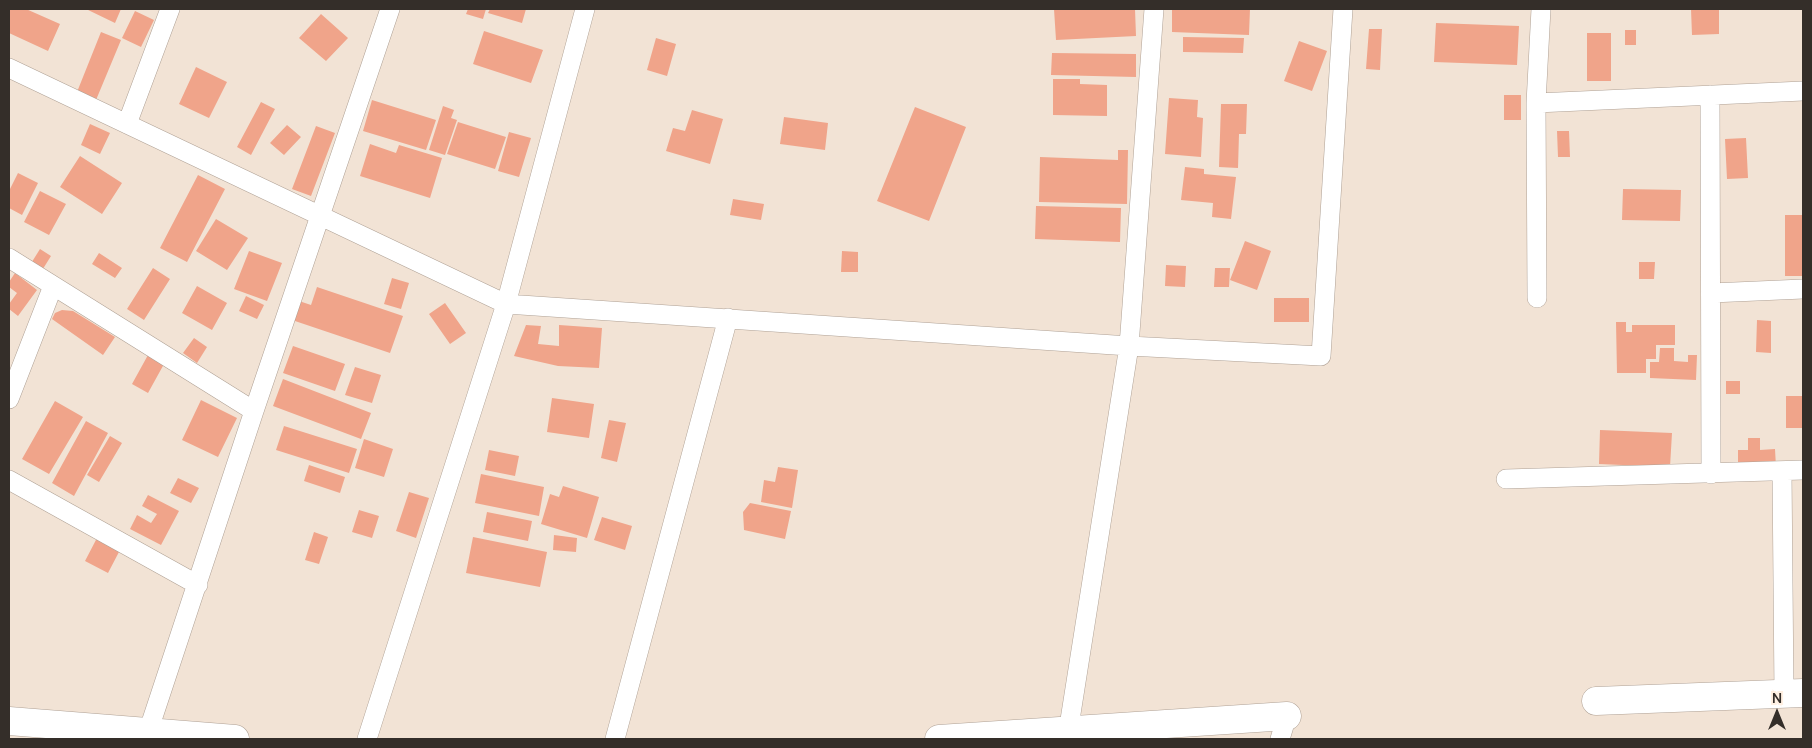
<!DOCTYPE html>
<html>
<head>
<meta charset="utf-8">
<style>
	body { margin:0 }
	#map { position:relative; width:1812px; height:748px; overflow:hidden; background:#f2e3d5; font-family:Manrope,sans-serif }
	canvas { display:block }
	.frame { position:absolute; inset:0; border:10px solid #342e29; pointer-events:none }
	.north { position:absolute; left:1752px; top:688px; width:50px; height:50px; -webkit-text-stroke:4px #fff0e2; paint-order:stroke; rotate:0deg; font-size:14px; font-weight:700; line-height:20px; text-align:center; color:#342e29 }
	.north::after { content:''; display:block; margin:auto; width:18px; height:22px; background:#342e29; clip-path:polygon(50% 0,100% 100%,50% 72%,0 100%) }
</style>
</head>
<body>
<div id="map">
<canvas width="1812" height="748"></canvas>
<div class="frame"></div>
<div class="north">N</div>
</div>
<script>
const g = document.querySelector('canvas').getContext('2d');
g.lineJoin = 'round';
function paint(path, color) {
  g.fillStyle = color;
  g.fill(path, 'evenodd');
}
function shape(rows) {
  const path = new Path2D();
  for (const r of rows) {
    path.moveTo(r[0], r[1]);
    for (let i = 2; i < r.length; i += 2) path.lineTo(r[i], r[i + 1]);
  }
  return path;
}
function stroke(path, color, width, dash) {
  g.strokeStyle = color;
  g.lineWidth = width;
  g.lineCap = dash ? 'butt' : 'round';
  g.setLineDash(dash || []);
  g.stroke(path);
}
const building = shape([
	[9,9,26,9,60,24,48,51,9,33],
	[86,9,121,9,115,23],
	[468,9,486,9,483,19,466,14],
	[490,9,526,9,522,23,488,13],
	[1054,9,1135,9,1136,36,1056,40],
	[1172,9,1250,9,1249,35,1172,32],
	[1691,9,1719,9,1719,34,1692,35],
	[135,11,154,20,141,47,122,38],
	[321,14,348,38,326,61,299,38],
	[1436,23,1519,26,1517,65,1434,62],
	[1369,29,1382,29,1380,70,1366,69],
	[1625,30,1636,30,1636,45,1625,45],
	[484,31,543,50,531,83,473,64],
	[101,32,121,40,96,100,77,92],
	[1587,33,1611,33,1611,81,1587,81],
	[1183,37,1244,38,1243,53,1183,52],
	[656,38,676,44,667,76,647,70],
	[1299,41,1327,51,1312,91,1284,81],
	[1052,53,1136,54,1136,77,1051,75],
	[196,67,227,82,209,118,179,104],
	[1053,79,1080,79,1080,84,1107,85,1107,116,1053,115],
	[1504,95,1521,95,1521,120,1504,120],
	[1169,98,1198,100,1197,117,1203,118,1201,157,1165,154],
	[372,100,436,120,426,150,363,131],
	[261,102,275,109,251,155,237,147],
	[1221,104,1247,104,1246,134,1239,134,1238,168,1219,167],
	[443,106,454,110,451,118,457,120,445,155,429,150],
	[915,107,966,127,929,221,877,201],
	[692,110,723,119,710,164,666,151,673,128,685,131],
	[784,117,828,123,825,150,780,144],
	[458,122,506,137,495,169,447,154],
	[90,124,110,133,100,154,81,145],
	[287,125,301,137,284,155,270,143],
	[316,126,335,133,311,196,292,189],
	[1557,131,1569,131,1570,157,1558,157],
	[509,132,531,138,519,177,498,171],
	[1746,138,1748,178,1727,179,1725,139],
	[370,144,396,153,399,145,442,158,430,198,360,176],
	[1118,150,1128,150,1127,204,1039,202,1040,157,1118,160],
	[80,156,122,183,102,214,60,187],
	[1185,167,1204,169,1204,174,1236,177,1231,219,1212,217,1213,203,1181,200],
	[18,173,38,183,22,215,9,208,9,191],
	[198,175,225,189,187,262,160,248],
	[1623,189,1681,190,1680,221,1622,220],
	[40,191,66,204,49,235,24,222],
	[733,199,764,204,761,220,730,215],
	[1036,206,1121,208,1120,242,1035,239],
	[1785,215,1803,215,1803,276,1785,276],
	[216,219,248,238,227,270,196,251],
	[1245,241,1271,251,1257,290,1230,280],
	[40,249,51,256,41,272,30,265],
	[249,251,282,263,267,301,234,289],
	[842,251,858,252,858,272,841,272],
	[99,253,122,268,115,278,92,264],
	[1639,262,1655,262,1654,279,1639,279],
	[1166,265,1186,266,1185,287,1165,286],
	[153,268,170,279,144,320,127,309],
	[1215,268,1230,268,1229,287,1214,287],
	[15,273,37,290,18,316,9,309,9,304,17,293,9,287,9,282],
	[392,278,409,283,401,309,384,304],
	[197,286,227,303,212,330,182,313],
	[317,287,403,316,390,353,292,320,299,301,311,305],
	[246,296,264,305,257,319,239,311],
	[1274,298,1309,298,1309,322,1274,322],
	[445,303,466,333,450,344,429,314],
	[62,310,73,311,115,337,103,355,52,319,55,313],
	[1757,320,1771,321,1771,353,1756,352],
	[1616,322,1626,322,1626,332,1632,332,1632,325,1675,325,1675,345,1656,345,1656,359,1646,359,1646,373,1617,373],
	[526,325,541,326,538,344,559,346,559,325,602,328,599,368,558,366,514,356],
	[194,338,207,347,197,363,183,353],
	[293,346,345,364,335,391,283,373],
	[1660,348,1674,348,1674,361,1688,362,1688,355,1697,355,1696,380,1650,378,1650,362,1659,362],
	[148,355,164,364,148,393,132,384],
	[355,367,381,375,372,403,345,395],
	[283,379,371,413,361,439,273,406],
	[1726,381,1740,381,1740,394,1726,394],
	[1786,396,1803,396,1803,428,1786,428],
	[552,398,594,404,589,438,547,432],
	[201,400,237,418,218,457,182,440],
	[55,401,83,417,49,474,22,459],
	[609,420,626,423,617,462,601,458],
	[86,421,108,433,74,496,52,483],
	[284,426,357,449,349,473,276,450],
	[1600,430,1672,433,1670,467,1599,464],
	[110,436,122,443,99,482,87,475],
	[1748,438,1760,438,1760,450,1775,449,1776,467,1738,468,1738,450,1748,450],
	[364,439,393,449,384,477,355,468],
	[489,450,519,456,515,476,485,470],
	[309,465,345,477,340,493,304,481],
	[778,467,798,470,792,508,761,502,764,480,775,482],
	[481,474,544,487,539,516,475,503],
	[178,478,199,488,191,503,170,493],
	[563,486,599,497,587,538,541,524,550,494,559,497],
	[409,492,429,498,416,538,396,531],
	[148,495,179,511,161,545,130,529,137,515,151,523,157,514,142,506],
	[750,503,791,511,785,539,744,530,743,512],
	[359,510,379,516,372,538,352,532],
	[487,512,532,521,528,541,483,532],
	[602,517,632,526,625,550,594,540],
	[314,532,328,537,319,564,305,560],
	[554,535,577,538,576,552,553,550],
	[473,537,547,552,540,587,466,573],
	[97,538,120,550,108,573,85,561]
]);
const street = shape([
	[9,68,506,304,1129,346,1321,356,1343,9],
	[1710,95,1711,474],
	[1536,103,1803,91],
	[127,124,170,9],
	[9,258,254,411],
	[1711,293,1803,289],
	[1537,298,1536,103,1541,9],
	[9,399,53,286],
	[1782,471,1784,694],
	[1506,479,1803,470],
	[9,480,198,585],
	[148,732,254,411,390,9],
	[367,739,506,304,585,9],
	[615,739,728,318],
	[1067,739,1129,346,1154,9],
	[1280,739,1287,716]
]);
const secondary = shape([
	[1596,701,1803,693],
	[9,721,235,739],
	[939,739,1287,716]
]);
paint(building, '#f0a48a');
stroke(street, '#afa195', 20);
stroke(secondary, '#afa195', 29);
stroke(street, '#fff', 19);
stroke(secondary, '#fff', 28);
</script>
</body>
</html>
